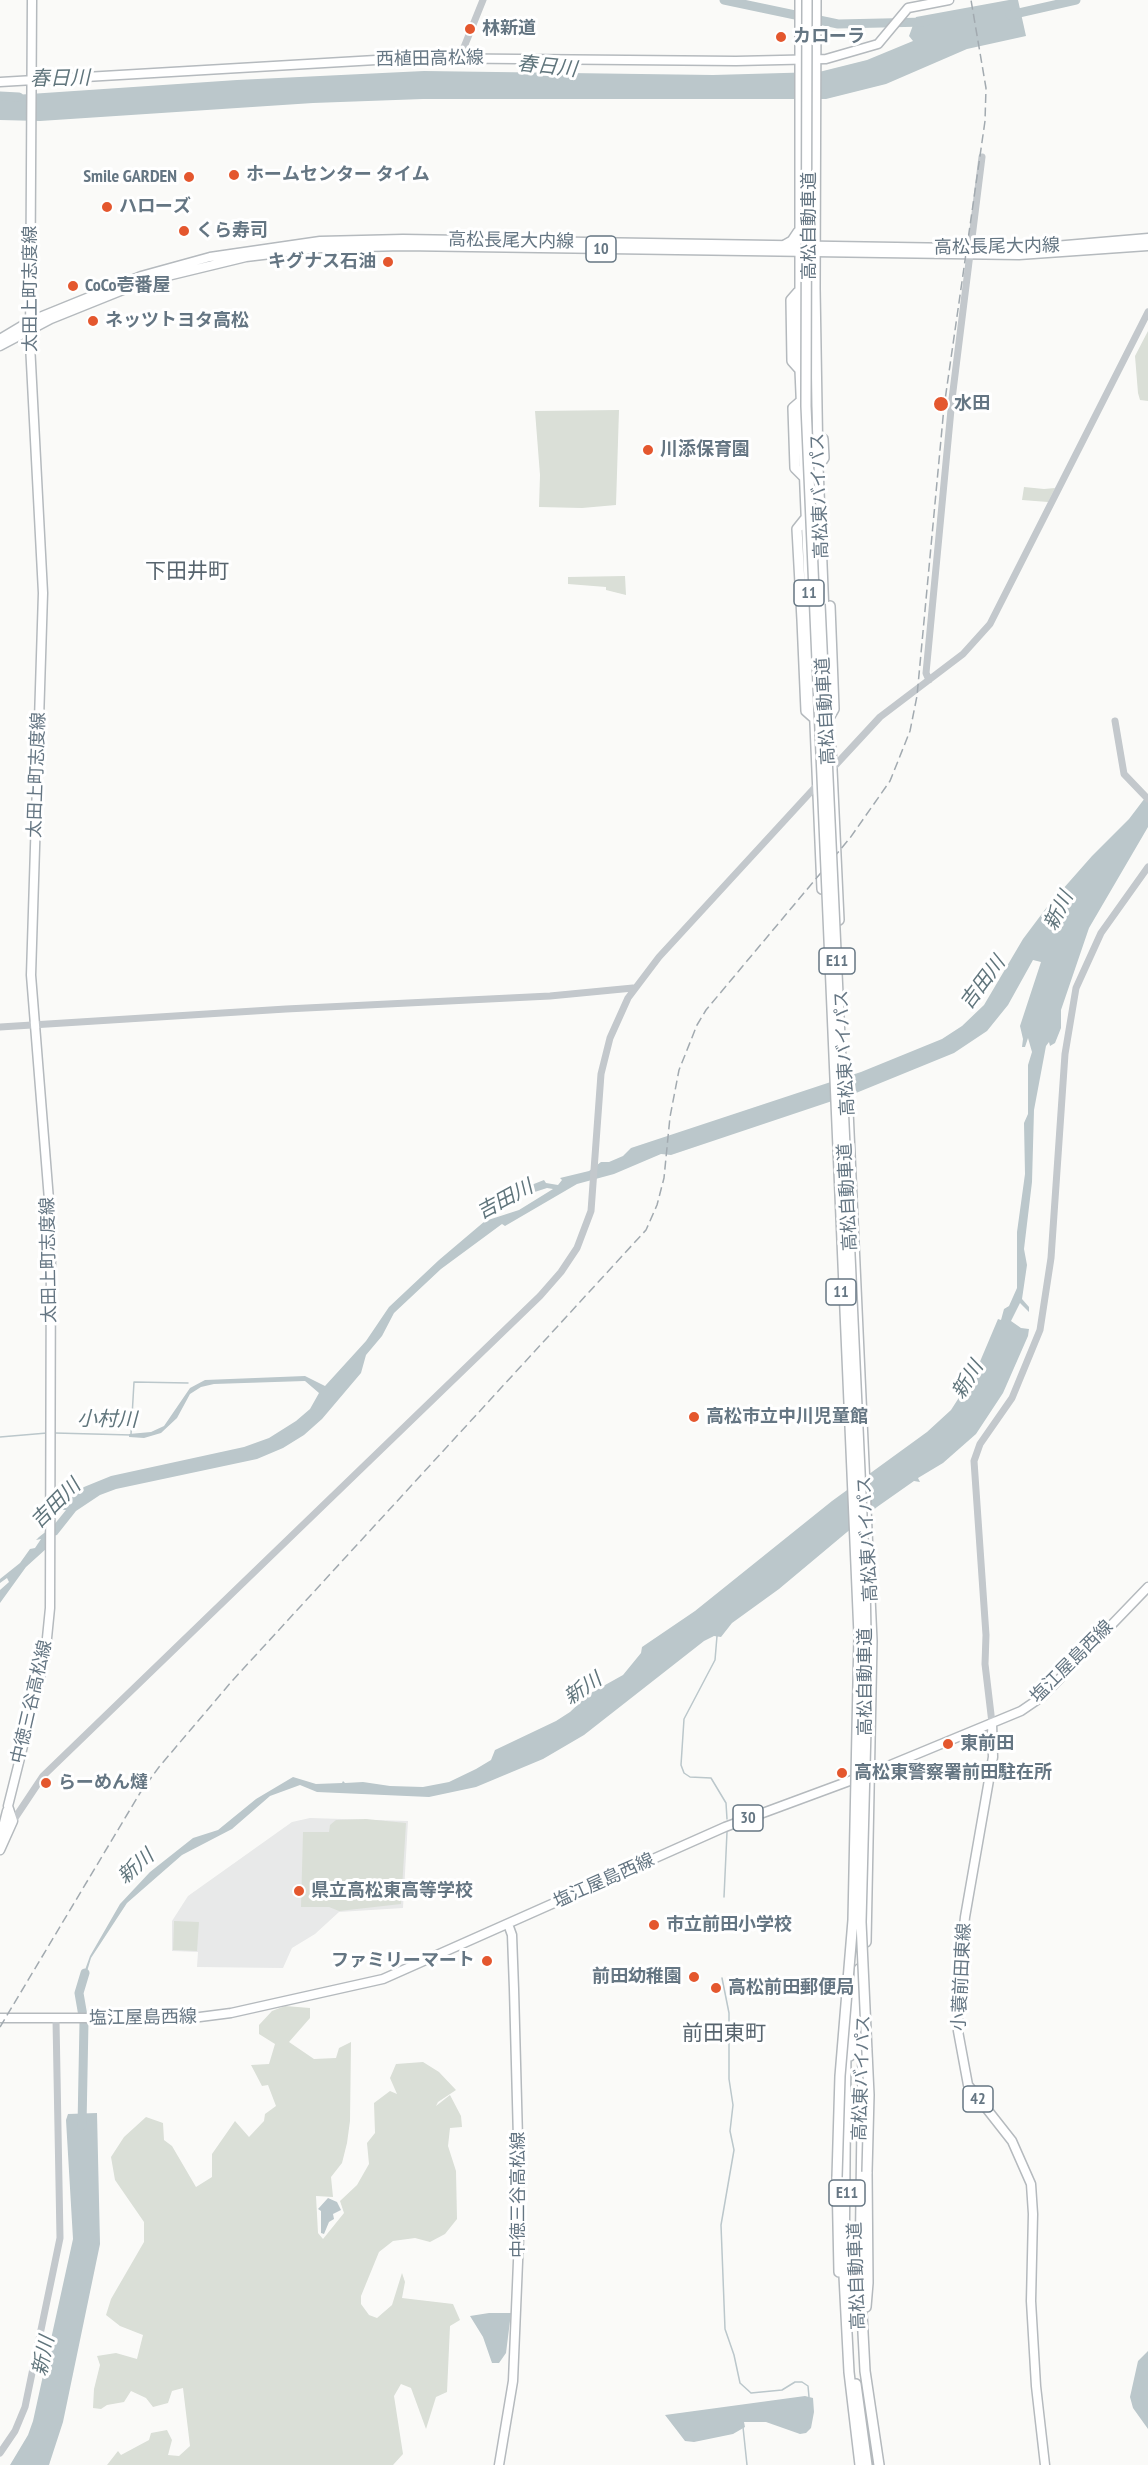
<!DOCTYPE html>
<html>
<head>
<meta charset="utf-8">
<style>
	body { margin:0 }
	canvas { display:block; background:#fafaf8 }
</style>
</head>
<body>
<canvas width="1148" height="2465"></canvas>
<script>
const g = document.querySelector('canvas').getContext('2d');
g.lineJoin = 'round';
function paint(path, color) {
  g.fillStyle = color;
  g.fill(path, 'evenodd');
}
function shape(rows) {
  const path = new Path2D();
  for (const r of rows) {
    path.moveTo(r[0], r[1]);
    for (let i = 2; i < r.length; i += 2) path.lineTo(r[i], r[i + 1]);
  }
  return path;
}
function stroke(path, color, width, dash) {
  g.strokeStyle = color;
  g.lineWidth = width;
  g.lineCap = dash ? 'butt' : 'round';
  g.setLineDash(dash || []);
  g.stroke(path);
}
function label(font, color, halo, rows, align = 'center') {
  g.font = font + ' "PT Sans Narrow","Noto Sans JP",sans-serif';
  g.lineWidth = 6;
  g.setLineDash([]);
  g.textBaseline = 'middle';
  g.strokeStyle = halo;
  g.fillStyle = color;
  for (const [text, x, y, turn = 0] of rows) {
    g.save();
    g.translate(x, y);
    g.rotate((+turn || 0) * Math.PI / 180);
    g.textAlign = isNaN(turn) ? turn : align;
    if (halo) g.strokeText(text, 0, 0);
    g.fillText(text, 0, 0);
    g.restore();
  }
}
const built = shape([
	[310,1818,408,1821,403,1908,339,1912,315,1934,292,1948,283,1968,197,1967,198,1952,172,1951,172,1921,188,1896,292,1822]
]);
const green = shape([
	[1148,331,1148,401,1140,400,1138,393,1135,356],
	[619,410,616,505,582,508,539,507,540,475,535,411],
	[1024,487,1044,489,1055,488,1048,502,1022,500],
	[625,576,626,595,606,590,606,587,568,584,568,577],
	[366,1819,406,1823,401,1904,339,1911,329,1907,301,1907,303,1832,329,1832,330,1825,336,1820],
	[174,1921,199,1922,197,1951,173,1950],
	[285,2006,310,2008,310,2018,289,2042,314,2059,336,2058,339,2048,351,2042,350,2121,347,2143,342,2163,331,2177,333,2197,316,2196,318,2233,323,2239,344,2213,340,2201,357,2185,369,2164,367,2143,375,2133,374,2103,390,2091,397,2094,390,2078,396,2064,423,2062,439,2072,456,2090,438,2102,436,2106,450,2095,461,2116,462,2127,450,2128,448,2146,456,2171,457,2219,445,2234,430,2242,415,2238,393,2241,379,2252,361,2296,361,2304,369,2315,377,2318,392,2305,402,2273,405,2282,402,2298,453,2304,460,2320,450,2326,447,2392,436,2397,426,2429,411,2388,401,2384,394,2396,403,2454,393,2465,107,2465,118,2451,121,2455,149,2440,151,2433,167,2430,172,2440,168,2455,179,2456,190,2446,183,2388,172,2391,168,2403,153,2407,146,2398,131,2391,124,2402,107,2405,101,2409,93,2408,94,2389,100,2365,97,2356,116,2353,137,2359,143,2335,120,2326,106,2315,111,2299,144,2242,144,2222,115,2180,111,2157,124,2137,146,2117,163,2123,164,2140,172,2146,196,2187,212,2177,212,2154,235,2121,249,2137,264,2121,265,2114,276,2106,268,2085,262,2086,251,2065,269,2064,275,2044,259,2034,259,2025,272,2011]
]);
const water = shape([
	[1009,0,1018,0,1026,36,967,49,886,84,826,99,423,99,313,103,40,121,0,120,0,96,237,80,424,71,713,75,819,72,867,60,913,41,909,36,916,17],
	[1148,794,1148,827,1089,928,1061,1010,1061,1028,1055,1043,1050,1046,1049,1042,1046,1046,1034,1110,1032,1182,1024,1249,1027,1265,1022,1299,1029,1307,1029,1312,1020,1303,1011,1321,1021,1328,1029,1329,1028,1336,1003,1393,976,1434,943,1463,918,1478,920,1482,914,1481,877,1507,779,1589,732,1623,721,1637,714,1636,704,1641,584,1735,543,1759,476,1787,429,1797,317,1792,300,1785,270,1796,232,1829,182,1855,127,1903,91,1958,83,1985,81,1981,90,1956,120,1904,150,1872,193,1838,218,1830,256,1799,293,1777,316,1784,342,1783,343,1781,345,1783,363,1782,390,1786,423,1787,449,1782,476,1769,491,1760,495,1750,556,1721,570,1712,589,1694,623,1675,641,1653,642,1647,695,1611,832,1501,927,1432,951,1410,976,1371,998,1319,1001,1320,1004,1309,1009,1306,1017,1288,1017,1232,1025,1174,1024,1123,1028,1114,1028,1065,1032,1052,1028,1038,1025,1047,1022,1047,1023,1039,1020,1026,1041,962,1033,960,1008,1005,987,1031,954,1053,856,1093,671,1155,661,1154,614,1174,577,1184,505,1226,502,1224,441,1269,394,1313,382,1336,366,1355,361,1373,322,1419,304,1435,283,1448,257,1459,116,1489,100,1495,76,1511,57,1535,53,1536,47,1548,26,1567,0,1603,0,1590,9,1582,7,1578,0,1583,0,1579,20,1563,30,1549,35,1548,41,1539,36,1540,39,1537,53,1526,66,1510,60,1510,61,1506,84,1487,111,1476,244,1447,269,1438,296,1421,310,1409,319,1393,305,1381,214,1384,201,1387,190,1394,177,1418,161,1433,144,1438,129,1437,129,1434,151,1432,164,1426,190,1388,205,1380,305,1376,325,1386,366,1341,389,1307,439,1260,485,1221,519,1210,553,1189,547,1188,507,1201,513,1197,511,1193,544,1180,546,1183,558,1185,562,1180,560,1178,589,1171,601,1162,609,1162,623,1156,631,1148,861,1072,942,1039,962,1026,984,1005,1023,939,1047,907,1092,856,1129,819],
	[97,2113,100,2244,63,2422,49,2465,10,2465,28,2435,33,2421,73,2239,66,2120,68,2114],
	[328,2198,337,2202,341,2210,333,2214,334,2219,329,2222,324,2234,321,2233,321,2211,318,2209],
	[489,2313,511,2313,506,2353,499,2363,492,2363,483,2337,470,2316],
	[1148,2351,1148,2429,1133,2408,1130,2397,1138,2361],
	[805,2396,813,2398,814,2412,811,2428,806,2433,800,2434,766,2422,744,2422,745,2427,733,2434,694,2442,685,2441,665,2415]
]);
const stream = shape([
	[55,1433,131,1435],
	[131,1434,134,1382,188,1383],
	[0,1437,47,1433],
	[717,1636,715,1660,684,1719,681,1765,684,1773,690,1777,711,1778,726,1803,727,1819],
	[724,1897,727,1832],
	[722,1978,729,2013,729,2079,733,2105,730,2131,734,2150,721,2225,725,2329,734,2355,740,2383,751,2393,782,2390,795,2382,802,2382,808,2386,809,2397],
	[743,2427,747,2465]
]);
const river = shape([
	[724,0,838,24,926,22],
	[1010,15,1076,0],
	[0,96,19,97],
	[82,2125,84,2022,79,1993,85,1973]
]);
const minor = shape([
	[460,57,483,0],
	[929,680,926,673,952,399,982,157],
	[1115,721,1124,774,1148,799],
	[830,771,880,717,963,654,990,624,1148,312],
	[0,1027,286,1009,550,996,633,988],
	[992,1723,985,1664,986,1635,974,1461,980,1444,1012,1398,1040,1330,1051,1258,1065,1054,1076,988,1101,933,1148,867],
	[13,1821,43,1776,540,1296,561,1272,577,1248,591,1211,601,1074,610,1038,628,998,659,957,819,783],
	[0,2453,15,2431,25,2407,60,2238,56,2020]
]);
const major = shape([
	[0,82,410,58,736,61,826,59,878,44,908,8,949,0],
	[0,339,30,321,141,276,210,257,320,241,403,239,1019,249,1148,238],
	[0,346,51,319,143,282,246,257,321,248,403,246,1019,255,1148,246],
	[992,1723,993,1757,965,1917,958,1986,958,2031,968,2085,1012,2141,1031,2184,1033,2214,1031,2301,1036,2386,1045,2465],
	[0,1839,7,1811],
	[0,1850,13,1821,8,1806,45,1658,50,1608,51,1225,31,975,43,593,30,344,32,0],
	[0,2018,192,2018,231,2013,383,1979,725,1827,871,1773,1021,1711,1043,1696,1148,1587],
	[499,2465,513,2381,520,2214,514,1989,512,1935,508,1924]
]);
const highway = shape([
	[800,0,800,370,822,889],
	[816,0,815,288,818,467,824,614],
	[785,245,792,241,798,232],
	[798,292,791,300,792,361,800,370],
	[801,401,793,408,795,468,804,477],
	[818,467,824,458,823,439],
	[805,519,797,529,802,620,806,711,815,719],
	[830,716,834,709,830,606],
	[831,748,839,920],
	[848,1110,872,1641,866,1942],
	[863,2046,860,2275,865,2371,879,2465],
	[846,2048,844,2276,849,2372,860,2465],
	[857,2054,859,1969],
	[850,2056,852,1986],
	[837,2177,839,2272],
	[866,2307,868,2283,867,2172],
	[856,2384,867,2465]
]);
const rail = shape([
	[0,2027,140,1793,159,1767,232,1681,646,1230,657,1205,664,1178,670,1117,679,1070,697,1025,706,1010,850,838,890,781,910,731,917,696,944,407,985,121,986,88,971,0]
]);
const highwayBridge = shape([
	[807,0,806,406,859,1635,853,1920,840,2076,837,2177],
	[820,604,865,1580,867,1689,861,1922,869,2095,867,2172]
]);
const markers = [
	[470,29,6,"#e4572e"],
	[781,37,6,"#e4572e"],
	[234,175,6,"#e4572e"],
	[189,177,6,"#e4572e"],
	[107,207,6,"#e4572e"],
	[184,231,6,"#e4572e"],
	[388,262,6,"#e4572e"],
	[73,286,6,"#e4572e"],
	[93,321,6,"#e4572e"],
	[941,404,8,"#e4572e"],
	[648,450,6,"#e4572e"],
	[694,1417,6,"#e4572e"],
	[948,1744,6,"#e4572e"],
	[842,1773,6,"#e4572e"],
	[46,1783,6,"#e4572e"],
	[299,1891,6,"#e4572e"],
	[654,1925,6,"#e4572e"],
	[487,1961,6,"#e4572e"],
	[694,1977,6,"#e4572e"],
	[716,1988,6,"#e4572e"]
];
const shields = [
	[601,249,30],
	[809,593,30],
	[837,961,36],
	[841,1292,30],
	[748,1818,30],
	[978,2099,30],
	[847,2193,36]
];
const shieldNames = [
	["10",601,249],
	["11",809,593],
	["E11",837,961],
	["11",841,1292],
	["30",748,1818],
	["42",978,2099],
	["E11",847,2193]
];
const poiNames = [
	["林新道",482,29],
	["カローラ",793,37],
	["ホームセンター タイム",246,175],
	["Smile GARDEN",177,177,"right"],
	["ハローズ",119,207],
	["くら寿司",196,231],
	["キグナス石油",376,262,"right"],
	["CoCo壱番屋",85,286],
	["ネッツトヨタ高松",105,321],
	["水田",954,404],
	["川添保育園",660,450],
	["高松市立中川児童館",706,1417],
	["東前田",960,1744],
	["高松東警察署前田駐在所",854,1773],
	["らーめん燵",58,1783],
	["県立高松東高等学校",311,1891],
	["市立前田小学校",666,1925],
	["ファミリーマート",475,1961,"right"],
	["前田幼稚園",682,1977,"right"],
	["高松前田郵便局",728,1988]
];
const streetNames = [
	["西植田高松線",430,59,-1],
	["高松自動車道",810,226,-90],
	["高松長尾大内線",511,241,1],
	["高松長尾大内線",997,247,-1],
	["太田上町志度線",31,289,-90],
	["高松東バイパス",820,496,-92],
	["高松自動車道",826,711,-93],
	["太田上町志度線",37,775,-88],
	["高松東バイパス",845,1053,-93],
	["高松自動車道",848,1197,-93],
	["太田上町志度線",49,1260,-91],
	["高松東バイパス",868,1539,-93],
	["塩江屋島西線",1072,1662,-45],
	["高松自動車道",866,1682,-90],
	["中徳三谷高松線",32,1702,-77],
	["塩江屋島西線",604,1881,-24],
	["小蓑前田東線",962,1977,-87],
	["塩江屋島西線",143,2018,-1],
	["高松東バイパス",862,2078,-88],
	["中徳三谷高松線",519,2195,-90],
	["高松自動車道",857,2276,-92]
];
const waterNames = [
	["春日川",547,67,6],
	["春日川",60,79,-1],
	["新川",1059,911,-63],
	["吉田川",983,983,-53],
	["吉田川",505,1200,-28],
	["新川",968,1380,-58],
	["小村川",107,1420,1],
	["吉田川",56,1504,-45],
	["新川",583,1689,-34],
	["新川",136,1867,-41],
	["新川",44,2356,-78]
];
const quarterNames = [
	["下田井町",187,572],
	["前田東町",724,2034]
];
paint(built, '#e8e9e9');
paint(green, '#dadfd7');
paint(water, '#bbc7cb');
stroke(stream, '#bbc7cb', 1.5);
stroke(river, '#bbc7cb', 9);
stroke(major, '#b5babe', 11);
stroke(highway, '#b4b9bd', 12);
stroke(minor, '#c3c8cc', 7);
stroke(major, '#fff', 8);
stroke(highway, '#fff', 9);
stroke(rail, '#a2aab0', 1.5, [9, 4.5]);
stroke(highwayBridge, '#b4b9bd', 12, []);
stroke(highwayBridge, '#fff', 9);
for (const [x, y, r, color] of markers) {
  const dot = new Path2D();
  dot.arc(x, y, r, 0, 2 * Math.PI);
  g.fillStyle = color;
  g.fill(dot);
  stroke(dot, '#fff', 2);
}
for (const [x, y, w] of shields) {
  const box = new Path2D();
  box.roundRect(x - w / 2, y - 13, w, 26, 4.5);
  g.fillStyle = '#fff';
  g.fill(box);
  stroke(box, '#657683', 1.5);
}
label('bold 16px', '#657683', null, shieldNames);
label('bold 18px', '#657683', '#fff', poiNames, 'left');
label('18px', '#657683', '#fff', streetNames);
label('italic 20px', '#60757c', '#fff', waterNames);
label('21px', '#57646e', '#fff', quarterNames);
</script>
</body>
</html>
